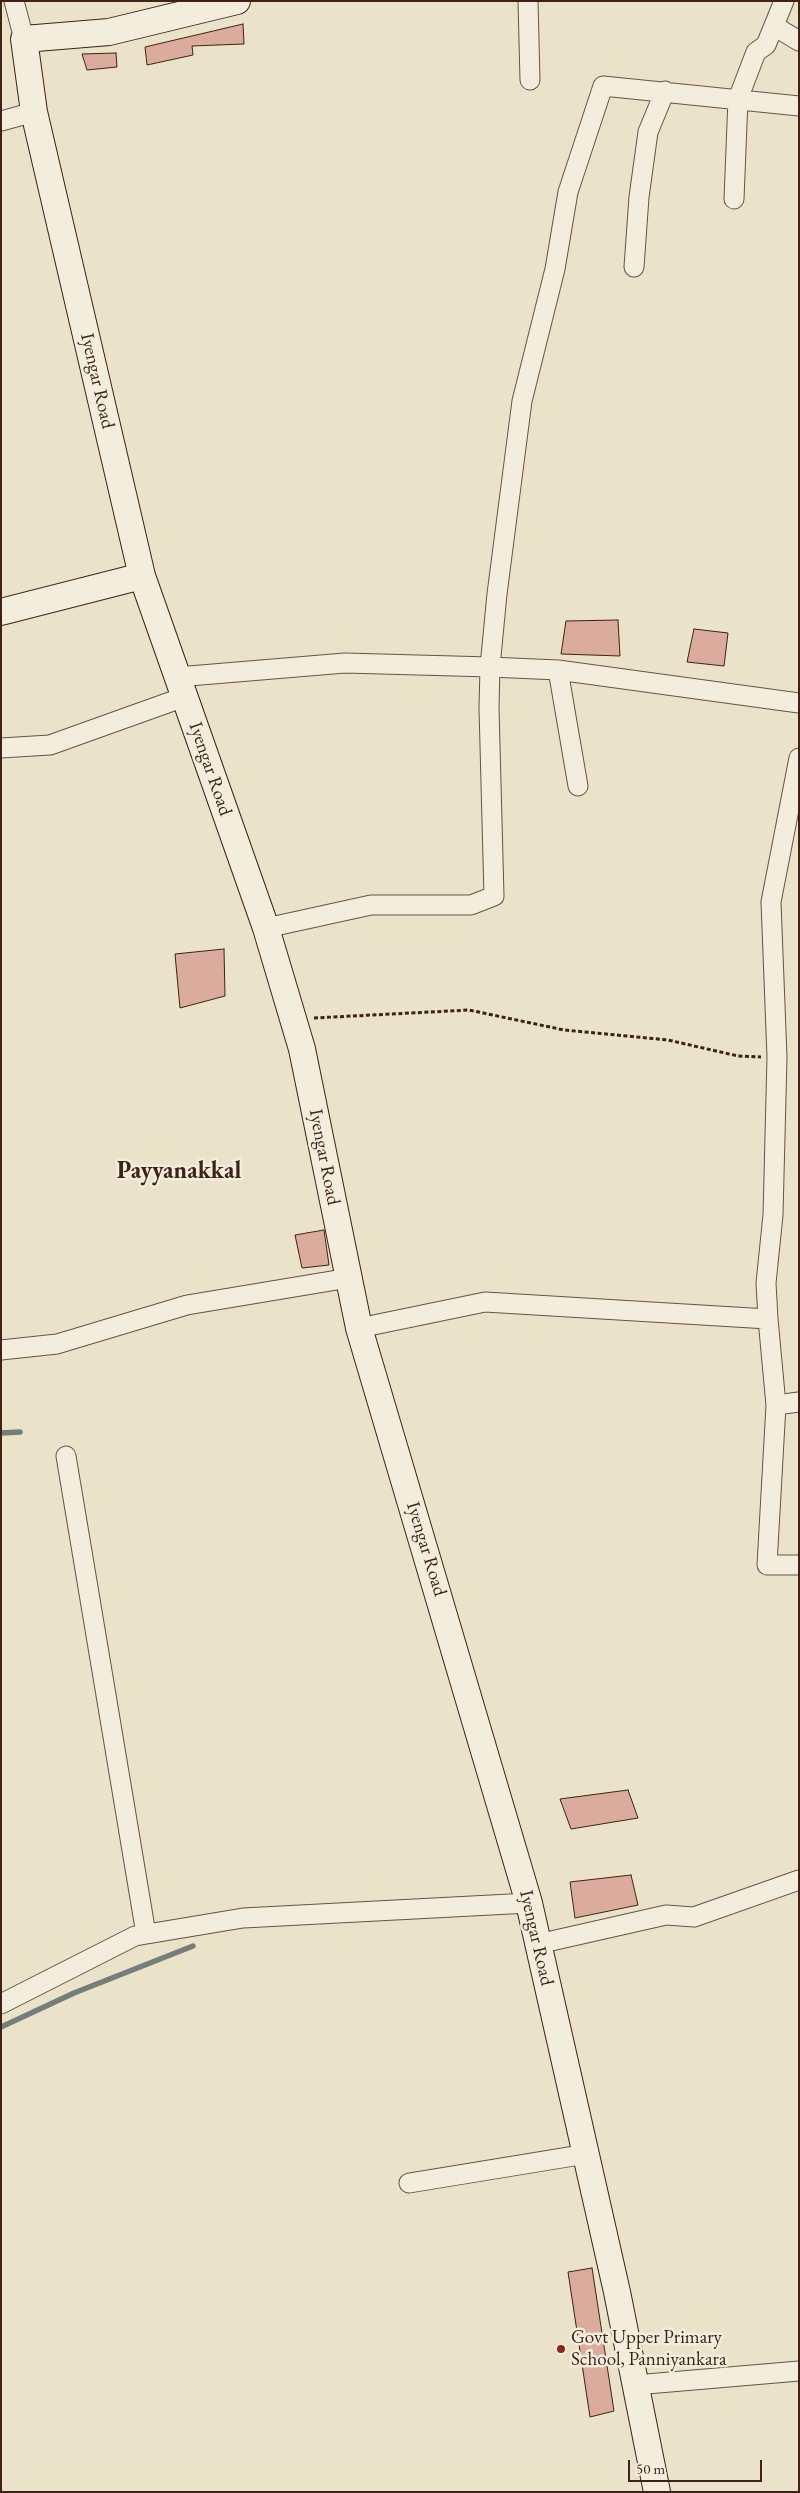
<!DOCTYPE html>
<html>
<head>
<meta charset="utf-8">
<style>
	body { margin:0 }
	#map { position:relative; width:800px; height:2493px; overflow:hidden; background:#ebe3c9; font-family:"EB Garamond",serif }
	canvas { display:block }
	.frame { position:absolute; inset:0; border:2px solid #3e2216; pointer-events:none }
	.scale { position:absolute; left:628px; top:2460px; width:134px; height:22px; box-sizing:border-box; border:2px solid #3e2216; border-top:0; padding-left:6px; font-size:15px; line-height:18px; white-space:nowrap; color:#3e2216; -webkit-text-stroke:4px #f2eddc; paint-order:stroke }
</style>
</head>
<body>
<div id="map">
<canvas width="800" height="2493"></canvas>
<div class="frame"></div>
<div class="scale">50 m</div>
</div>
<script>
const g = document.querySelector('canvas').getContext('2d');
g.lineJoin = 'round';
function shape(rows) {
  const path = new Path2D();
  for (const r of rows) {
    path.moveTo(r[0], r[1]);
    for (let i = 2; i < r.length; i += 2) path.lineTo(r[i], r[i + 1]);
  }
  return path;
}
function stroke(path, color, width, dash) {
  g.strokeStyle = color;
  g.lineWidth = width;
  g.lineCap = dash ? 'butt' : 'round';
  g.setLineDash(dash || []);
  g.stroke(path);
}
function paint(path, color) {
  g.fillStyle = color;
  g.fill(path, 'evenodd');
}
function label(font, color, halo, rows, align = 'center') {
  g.font = font + ' "EB Garamond",serif';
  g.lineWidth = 5;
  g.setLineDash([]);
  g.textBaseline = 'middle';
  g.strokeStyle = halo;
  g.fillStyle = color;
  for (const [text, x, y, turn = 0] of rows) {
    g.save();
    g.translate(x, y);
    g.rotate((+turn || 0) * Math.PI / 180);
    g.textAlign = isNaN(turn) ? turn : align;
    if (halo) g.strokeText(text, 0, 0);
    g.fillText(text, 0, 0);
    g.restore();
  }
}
const stream = shape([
	[1,1433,20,1432],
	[1,2027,74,1993,193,1946]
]);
const building = shape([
	[243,24,244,44,192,46,193,55,147,65,145,47,243,24],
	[116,53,117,67,87,70,82,54,116,53],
	[618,620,620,656,561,654,566,621,618,620],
	[694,629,728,633,724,666,687,662,694,629],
	[224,949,225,996,180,1008,175,954,224,949],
	[324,1230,329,1265,302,1268,295,1235,324,1230],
	[628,1790,638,1818,571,1829,560,1799,628,1790],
	[631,1875,638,1905,575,1918,570,1882,631,1875],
	[592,2268,614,2411,590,2417,568,2272,592,2268]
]);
const path = shape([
	[314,1018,469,1010,564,1030,668,1040,738,1056,761,1057]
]);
const street = shape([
	[14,1,24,39],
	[528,1,530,80],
	[774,26,799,41],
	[1,121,34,112],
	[734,199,738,99,756,52,766,45,784,1],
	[634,267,639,197,648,132,665,91],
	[558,670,578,786],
	[177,677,345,663,490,667,558,670,799,703],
	[1,748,50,745,184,697],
	[266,928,371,905,471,905,494,896,489,708,490,667,497,594,522,401,555,269,568,192,603,86,799,106],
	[768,1319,766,1283,773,1215,777,1057,771,902,799,758],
	[359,1328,485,1302,768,1319,776,1405,799,1402],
	[1,1350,57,1344,187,1305,349,1278],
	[776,1405,767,1565,799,1565],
	[66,1456,146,1934],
	[538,1944,666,1915,694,1917,799,1880],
	[1,2004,135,1936,243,1918,529,1903],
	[409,2183,586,2154],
	[635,2385,799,2371]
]);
const secondary = shape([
	[237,1,109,32,24,39,34,112,142,576,266,928,302,1049,359,1328,529,1903,617,2292,657,2492],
	[1,612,142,576]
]);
const markers = [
	[561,2349,5,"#8f2418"]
];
const streetNames = [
	["Iyengar Road",97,381,77],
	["Iyengar Road",210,769,71],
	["Iyengar Road",324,1157,79],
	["Iyengar Road",426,1549,73],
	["Iyengar Road",536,1938,77]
];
const poiNames = [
	["Govt Upper Primary",571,2338],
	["School, Panniyankara",571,2360]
];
const districtNames = [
	["Payyanakkal",179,1171]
];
stroke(stream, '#767e7b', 5.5);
paint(building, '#dbac9b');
stroke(building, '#3e2216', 1);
stroke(street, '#695243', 21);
stroke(secondary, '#3e2216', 28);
stroke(path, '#3e2216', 3, [4, 2.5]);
stroke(street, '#f2eddc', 19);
stroke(secondary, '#f2eddc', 26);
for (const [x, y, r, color] of markers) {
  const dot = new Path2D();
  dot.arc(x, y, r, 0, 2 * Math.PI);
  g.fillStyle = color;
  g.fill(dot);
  stroke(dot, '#f2eddc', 2);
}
label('19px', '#3e2216', '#f2eddc', streetNames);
label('19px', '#3e2216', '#f2eddc', poiNames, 'left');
label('bold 24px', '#3e2216', '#f2eddc', districtNames);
</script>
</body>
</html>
